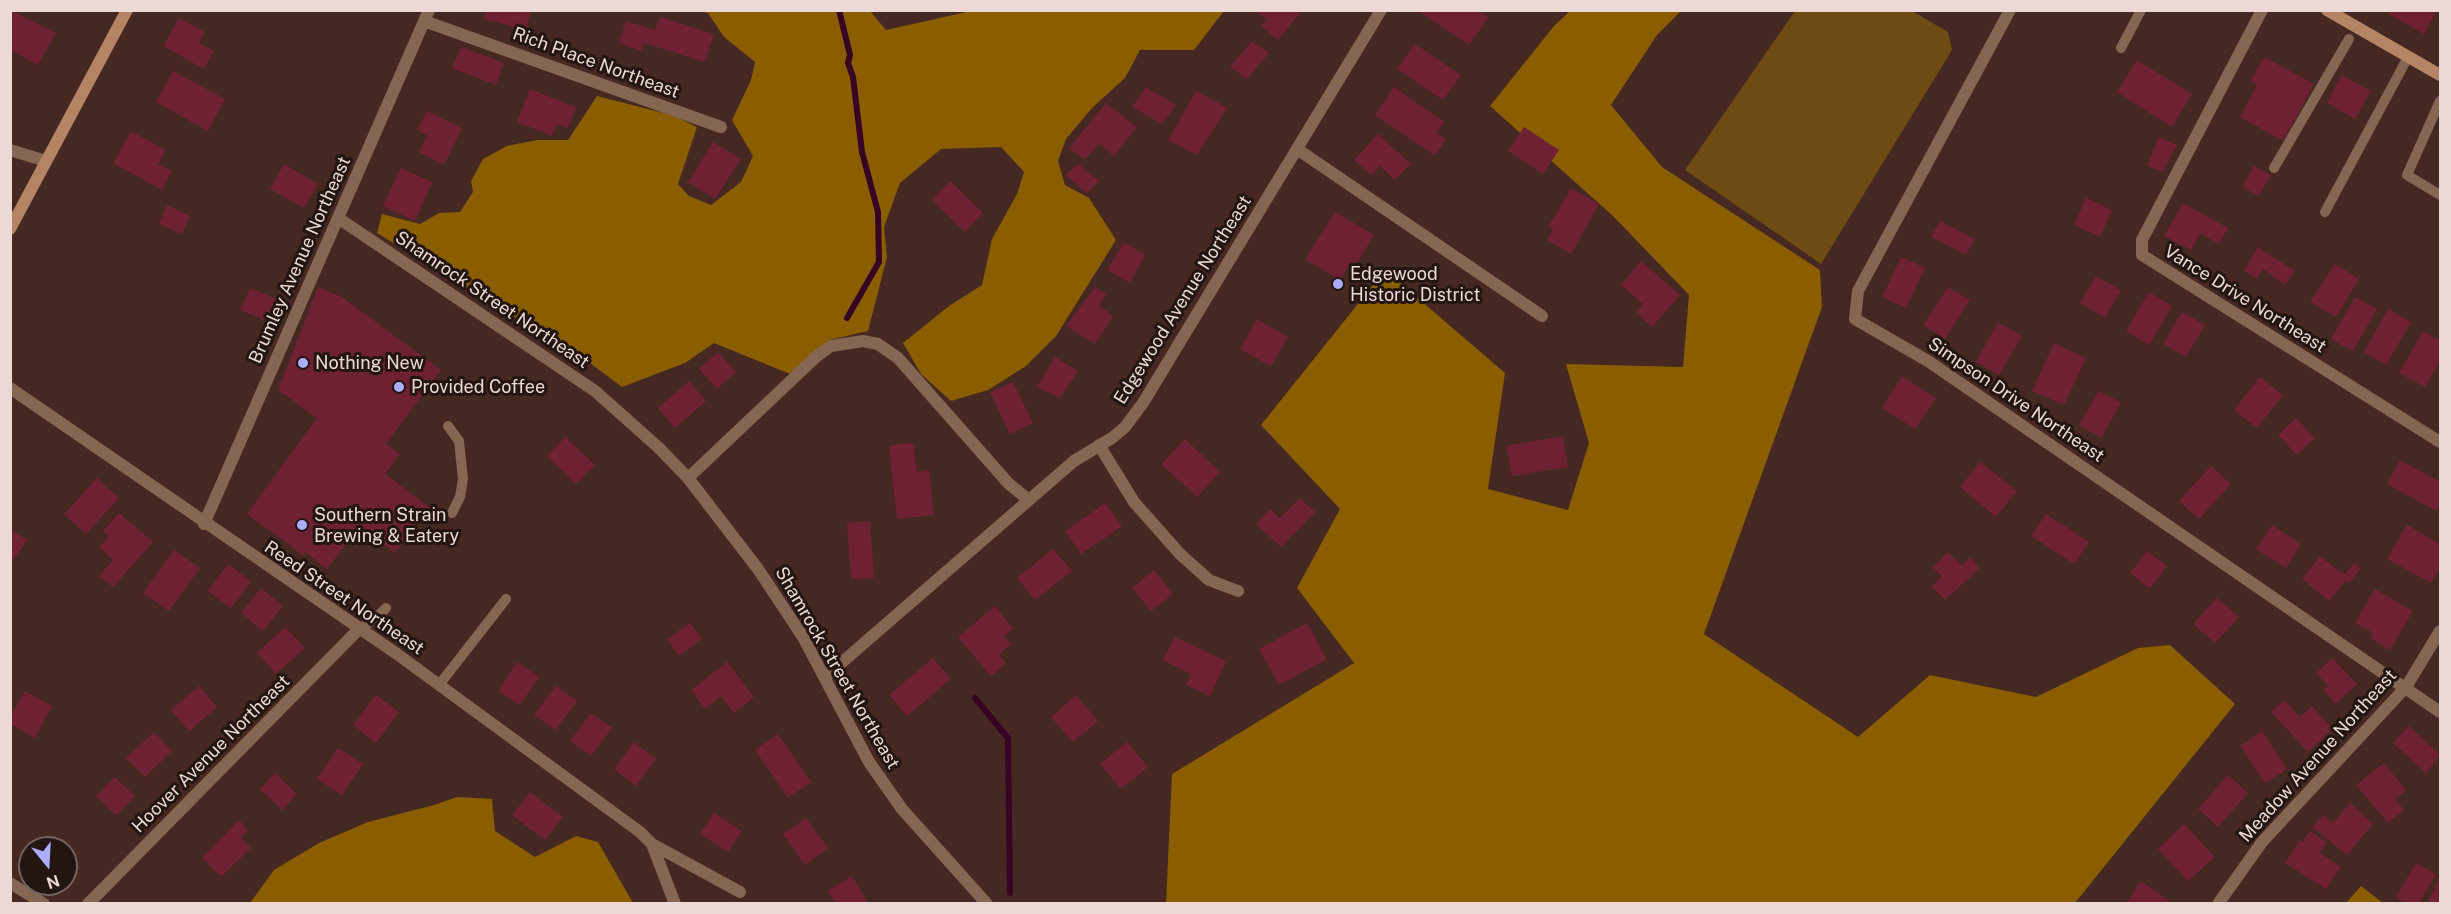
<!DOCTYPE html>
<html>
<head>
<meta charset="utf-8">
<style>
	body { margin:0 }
	#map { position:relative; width:2451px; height:914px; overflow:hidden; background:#452822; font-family:"Public Sans",sans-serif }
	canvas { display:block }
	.frame { position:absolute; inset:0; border:12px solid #ecd8d4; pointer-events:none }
	.north { position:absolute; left:18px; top:836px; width:60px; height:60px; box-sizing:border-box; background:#221512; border:2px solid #736360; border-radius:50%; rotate:162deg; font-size:16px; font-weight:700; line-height:24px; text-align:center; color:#ecd8d4 }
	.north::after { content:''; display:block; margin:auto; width:21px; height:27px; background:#abaffb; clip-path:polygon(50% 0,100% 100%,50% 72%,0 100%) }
</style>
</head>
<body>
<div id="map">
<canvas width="2451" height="914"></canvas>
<div class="frame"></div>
<div class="north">N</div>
</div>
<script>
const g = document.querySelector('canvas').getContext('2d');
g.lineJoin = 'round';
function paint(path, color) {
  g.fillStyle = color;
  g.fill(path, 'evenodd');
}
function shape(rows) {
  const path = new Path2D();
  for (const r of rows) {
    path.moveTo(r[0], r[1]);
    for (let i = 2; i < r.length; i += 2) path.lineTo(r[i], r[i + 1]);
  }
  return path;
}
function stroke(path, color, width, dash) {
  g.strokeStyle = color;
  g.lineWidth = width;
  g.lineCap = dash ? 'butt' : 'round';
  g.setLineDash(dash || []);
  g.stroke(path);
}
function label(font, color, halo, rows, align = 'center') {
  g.font = font + ' "Public Sans",sans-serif';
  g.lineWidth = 6;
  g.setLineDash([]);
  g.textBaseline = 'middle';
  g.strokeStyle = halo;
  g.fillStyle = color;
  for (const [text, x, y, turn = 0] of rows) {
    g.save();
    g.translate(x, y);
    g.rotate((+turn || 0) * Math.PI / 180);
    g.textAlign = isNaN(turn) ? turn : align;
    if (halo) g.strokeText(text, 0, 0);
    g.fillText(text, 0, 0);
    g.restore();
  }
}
const green = shape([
	[1795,11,1912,11,1948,32,1952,50,1821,264,1685,170]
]);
const forest = shape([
	[695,11,870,11,886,30,971,11,1224,11,1194,50,1140,50,1125,78,1092,108,1066,139,1058,161,1065,185,1089,198,1116,240,1056,336,1026,366,988,390,951,401,921,374,903,343,949,306,982,285,992,239,1017,194,1024,172,1001,147,941,149,900,183,884,227,887,257,868,331,829,340,790,374,714,343,685,363,622,387,590,363,377,233,382,214,420,224,439,213,460,212,473,192,471,181,483,159,507,146,537,140,568,140,597,96,675,116,697,127,678,184,689,196,711,205,741,182,753,156,732,120,751,80,755,62,724,37,708,13],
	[1570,11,1681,11,1657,35,1611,105,1662,167,1820,270,1822,307,1704,634,1858,737,1930,675,2036,697,2138,648,2170,645,2235,704,2075,903,1166,904,1172,774,1354,663,1297,588,1340,509,1261,425,1385,270,1505,373,1488,489,1568,510,1589,443,1566,364,1683,367,1689,295,1613,216,1490,106,1554,26],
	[457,797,492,799,495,831,535,857,576,836,598,842,633,903,250,903,274,870,319,843,368,822,434,805],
	[2361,886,2383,903,2346,903]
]);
const stream = shape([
	[839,10,850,55,848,63,853,77,862,152,878,212,879,262,847,318],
	[975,698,1008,738,1010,893]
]);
const building = shape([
	[10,10,56,33,38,65,10,50],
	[486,10,531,10,526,30,484,19],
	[1255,10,1295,10,1299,14,1278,40,1261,26,1267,20],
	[1422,10,1477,10,1488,18,1469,45,1421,13],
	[2391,10,2437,10,2424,34,2389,14],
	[660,17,714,34,705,62,644,43,641,51,619,43,626,21,655,30],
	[179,18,205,32,199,43,214,51,204,69,163,46],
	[1252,41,1269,53,1247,79,1230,67],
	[1415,44,1461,75,1443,100,1397,69],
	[461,47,504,63,496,85,452,68],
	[2264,57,2314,84,2283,141,2240,117,2257,85,2250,81],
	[2137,60,2192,94,2172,127,2117,92],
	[173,71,225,99,208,131,156,102],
	[2341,75,2371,91,2355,119,2327,103],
	[1146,87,1176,105,1162,124,1132,107],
	[1394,87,1444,122,1437,133,1446,139,1435,156,1375,115],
	[530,89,576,107,568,128,557,124,552,136,517,122],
	[1196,91,1227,108,1197,155,1168,140],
	[1106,103,1137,127,1114,156,1099,144,1084,160,1069,148],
	[427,111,462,128,444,165,419,152,427,135,417,130],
	[1524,127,1559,150,1543,174,1508,151],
	[131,131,166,150,158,164,172,171,162,190,113,163],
	[1378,134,1411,164,1395,180,1380,166,1371,175,1354,160],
	[2159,137,2177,145,2163,172,2147,166],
	[713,142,741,159,715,199,688,182],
	[284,164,318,184,304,208,270,189],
	[1078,164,1099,181,1087,193,1065,175],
	[2254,166,2271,175,2259,196,2242,187],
	[401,168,432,182,415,221,383,206],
	[950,181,983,213,965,232,932,200],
	[1571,188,1599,204,1571,254,1547,240,1553,229,1548,227],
	[2086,198,2112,210,2100,237,2074,225],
	[2183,203,2228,228,2219,244,2200,233,2191,250,2164,236],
	[167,205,190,216,182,234,159,224],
	[1335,212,1374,235,1354,268,1349,265,1340,280,1305,259],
	[1940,221,1975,239,1966,255,1931,237],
	[1124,242,1145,255,1130,283,1107,270],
	[2258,247,2295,271,2285,285,2263,269,2257,279,2244,270],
	[1901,257,1925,268,1906,308,1882,297],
	[1641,261,1680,295,1652,327,1636,312,1643,304,1621,285],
	[2335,264,2359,279,2336,317,2310,302],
	[2096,276,2121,290,2105,318,2080,303],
	[318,287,342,297,441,370,386,444,400,454,385,474,429,507,395,553,371,535,368,538,353,535,327,569,305,552,304,556,247,514,317,418,278,390],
	[1095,287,1106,294,1099,306,1113,316,1095,344,1066,326],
	[1948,287,1970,300,1945,339,1923,325],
	[250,288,276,299,267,321,240,310],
	[2149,292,2172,306,2149,345,2126,331],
	[2355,297,2377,309,2353,351,2331,339],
	[2388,309,2411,322,2386,365,2364,352],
	[2182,312,2205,325,2186,357,2163,344],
	[1257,319,1288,337,1271,366,1240,349],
	[1998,322,2022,336,1999,375,1976,362],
	[2423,331,2440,341,2440,360,2425,387,2399,373],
	[2054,343,2086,358,2064,405,2032,391],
	[718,352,736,372,717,389,699,369],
	[1055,357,1078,371,1060,398,1037,387],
	[1902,376,1936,398,1915,429,1882,408],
	[2260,377,2283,395,2257,428,2234,410],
	[689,381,706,401,675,428,658,408],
	[1013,382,1033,423,1010,434,990,392],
	[2099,391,2121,403,2101,438,2079,425],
	[2296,418,2315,438,2297,455,2278,435],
	[1563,436,1568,467,1512,476,1506,446],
	[565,437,595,465,576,484,547,456],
	[1185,439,1220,472,1197,497,1161,464],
	[913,443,917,472,929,470,934,515,897,519,889,445],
	[2400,460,2440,482,2440,503,2436,511,2387,484],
	[1980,462,2017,491,1996,517,1960,487],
	[2211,466,2231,484,2199,519,2179,501],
	[97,478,119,498,86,534,64,514],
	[1300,498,1315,512,1281,547,1256,524,1270,509,1280,518],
	[1105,503,1122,526,1081,554,1065,531],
	[119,513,153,542,113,587,99,576,113,560,99,547,109,536,103,531],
	[2046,514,2089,542,2074,564,2031,536],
	[870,521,874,578,851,579,847,523],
	[2272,525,2301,544,2286,568,2256,549],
	[2407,525,2440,544,2440,567,2431,583,2387,559],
	[10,529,27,540,13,561,10,560],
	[1053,549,1072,571,1035,600,1017,578],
	[174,550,200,568,169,611,143,593],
	[2147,551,2167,566,2150,589,2130,573],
	[1948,552,1962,566,1970,558,1980,568,1945,600,1932,587,1942,576,1933,568],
	[2320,556,2344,575,2354,563,2361,568,2349,583,2346,580,2329,601,2302,579],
	[228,564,251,582,231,608,208,591],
	[1154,570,1173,594,1151,611,1132,588],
	[261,588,283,606,263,631,241,613],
	[2375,589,2413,611,2390,650,2370,638,2373,633,2355,623],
	[2217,598,2239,617,2215,643,2193,624],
	[995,606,1013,629,1004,636,1011,644,999,655,1006,663,991,676,958,637],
	[690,623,702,639,679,656,667,639],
	[1307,623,1327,659,1279,685,1259,649],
	[285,627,305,648,276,674,257,653],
	[1175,637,1226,661,1210,696,1186,685,1191,674,1163,660],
	[933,658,951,679,907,716,889,695],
	[2332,658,2357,684,2336,704,2323,690,2328,686,2316,673],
	[517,662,539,677,520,705,498,691],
	[727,662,754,697,734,713,721,696,705,709,691,690],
	[199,686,217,707,189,731,171,710],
	[556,686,577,701,556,730,534,715],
	[25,691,52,706,35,738,10,724,10,717],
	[376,695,399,712,376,743,353,725],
	[1076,695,1098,721,1073,742,1051,717],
	[2284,700,2300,717,2312,706,2333,729,2308,752,2271,712],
	[591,713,612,728,591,756,570,741],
	[2409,726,2440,755,2426,773,2393,743],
	[2262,731,2287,769,2265,783,2240,746],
	[154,732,172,751,145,777,126,758],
	[778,734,811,782,788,798,755,750],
	[634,742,656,759,636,786,614,769],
	[1127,742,1148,767,1121,789,1100,764],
	[338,748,363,764,342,795,317,779],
	[2384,763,2406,790,2395,799,2404,810,2388,823,2356,785],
	[275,773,297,794,282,810,260,789],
	[2228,775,2248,793,2218,827,2198,809],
	[115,777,135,796,116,815,96,796],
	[530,792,563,817,545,840,512,815],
	[2350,803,2373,824,2347,855,2312,827,2323,815,2333,823],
	[714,813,742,831,728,852,700,834],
	[806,818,828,848,805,865,783,834],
	[239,820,248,830,241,838,251,848,221,877,202,858],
	[2184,824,2215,857,2188,881,2158,849],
	[2310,831,2327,842,2320,853,2341,867,2326,889,2285,863,2300,840,2315,850,2303,841],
	[50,839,64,848,44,848],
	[2416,863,2436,874,2419,904,2406,904,2396,897],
	[852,876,869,904,836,904,828,891],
	[2440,876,2440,904,2427,904],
	[2141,881,2174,904,2126,904]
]);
const service = shape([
	[2121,48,2141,10],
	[2440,101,2407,175,2440,195],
	[2274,168,2349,39],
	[2325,212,2408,57],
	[448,426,459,441,463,479,460,497,452,513],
	[359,629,375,619,386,608],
	[439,685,506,599]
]);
const minor = shape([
	[2010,10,1858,291,1855,319,1928,361,2440,712],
	[2262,10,2142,240,2142,255,2440,442],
	[424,21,721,127],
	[1297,149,1542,316],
	[10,150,46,161],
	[338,218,595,391,659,448,688,478,758,569,803,637,869,762,902,809,987,904],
	[10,388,397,654,640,832,652,844,740,892],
	[1099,445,1134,502,1180,554,1209,580,1238,591],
	[688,478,816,357,831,346,863,341,878,344,898,358,1009,484,1029,500],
	[204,524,429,10],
	[825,677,1074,461,1112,438,1125,427,1143,403,1381,10],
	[652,844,675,904],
	[10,883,44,904],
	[88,904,359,629],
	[2218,904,2262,842,2406,687,2440,631]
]);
const secondary = shape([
	[2327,10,2440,75],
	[10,229,127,10]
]);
const markers = [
	[1338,284,6,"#abaffb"],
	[303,363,6,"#abaffb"],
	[399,387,6,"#abaffb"],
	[302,525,6,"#abaffb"]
];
const streetNames = [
	["Rich Place Northeast",596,63,20],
	["Brumley Avenue Northeast",300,260,-66],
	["Vance Drive Northeast",2245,299,32],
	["Shamrock Street Northeast",492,300,34],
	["Edgewood Avenue Northeast",1183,300,-58],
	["Simpson Drive Northeast",2016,400,34],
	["Reed Street Northeast",344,598,34],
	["Shamrock Street Northeast",837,668,60],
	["Hoover Avenue Northeast",211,754,-45],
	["Meadow Avenue Northeast",2318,756,-48]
];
const poiNames = [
	["Edgewood",1350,274],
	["Historic District",1350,295],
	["Nothing New",315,363],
	["Provided Coffee",411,387],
	["Southern Strain",314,515],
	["Brewing & Eatery",314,536]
];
paint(green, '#6d4b12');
paint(forest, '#8a5d00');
stroke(stream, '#370424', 6);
paint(building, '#6e2133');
stroke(service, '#856653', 10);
stroke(minor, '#856653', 12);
stroke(secondary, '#b48465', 12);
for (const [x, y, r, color] of markers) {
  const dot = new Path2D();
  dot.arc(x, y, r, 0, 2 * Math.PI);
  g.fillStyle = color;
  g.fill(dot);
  stroke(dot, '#221512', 2);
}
label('18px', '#ecd8d4', '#221512', streetNames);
label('18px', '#ecd8d4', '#221512', poiNames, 'left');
</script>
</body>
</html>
